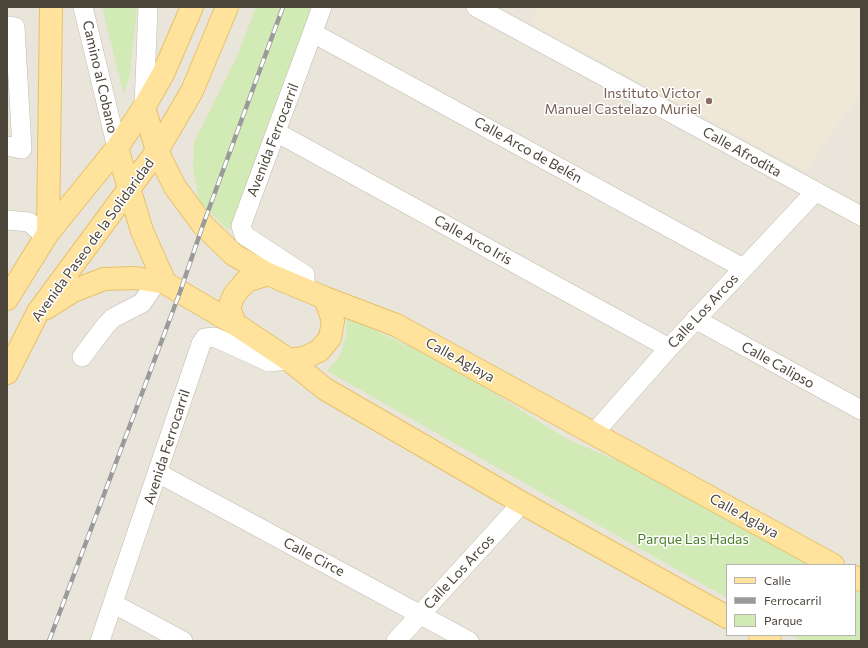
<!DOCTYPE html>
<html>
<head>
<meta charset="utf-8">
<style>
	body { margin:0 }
	#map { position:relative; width:868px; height:648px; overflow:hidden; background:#f6f3ec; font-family:Commissioner,sans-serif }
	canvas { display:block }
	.frame { position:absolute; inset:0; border:8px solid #4b4439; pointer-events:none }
	.legend { position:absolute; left:726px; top:564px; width:130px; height:72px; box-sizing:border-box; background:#fff; border:1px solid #b7b4b0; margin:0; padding:5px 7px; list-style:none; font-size:12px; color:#4b4439 }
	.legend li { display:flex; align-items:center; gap:8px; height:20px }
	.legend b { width:20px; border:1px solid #b7b4b0 }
</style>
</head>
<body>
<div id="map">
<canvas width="868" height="648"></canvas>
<div class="frame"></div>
<ul class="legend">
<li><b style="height:5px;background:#ffe39c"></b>Calle</li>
<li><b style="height:5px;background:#9a9a9a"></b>Ferrocarril</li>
<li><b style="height:11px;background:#d2eab5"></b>Parque</li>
</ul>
</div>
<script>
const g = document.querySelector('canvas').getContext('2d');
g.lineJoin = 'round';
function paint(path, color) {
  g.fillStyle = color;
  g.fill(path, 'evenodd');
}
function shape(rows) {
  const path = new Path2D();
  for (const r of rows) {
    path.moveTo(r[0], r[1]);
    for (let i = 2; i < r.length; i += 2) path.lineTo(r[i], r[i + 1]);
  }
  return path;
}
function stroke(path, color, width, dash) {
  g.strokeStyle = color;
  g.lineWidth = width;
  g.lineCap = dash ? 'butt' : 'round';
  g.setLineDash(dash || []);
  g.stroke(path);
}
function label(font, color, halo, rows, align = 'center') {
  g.font = font + ' Commissioner,sans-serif';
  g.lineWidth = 3;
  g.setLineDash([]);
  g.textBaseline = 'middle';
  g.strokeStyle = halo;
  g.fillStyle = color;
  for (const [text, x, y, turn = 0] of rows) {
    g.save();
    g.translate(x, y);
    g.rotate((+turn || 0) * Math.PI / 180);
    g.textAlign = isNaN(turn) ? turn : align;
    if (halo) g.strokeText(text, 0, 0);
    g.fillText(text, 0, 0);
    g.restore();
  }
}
const residential = shape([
	[7,7,861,7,861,641,7,641],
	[727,565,855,565,855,635,727,635]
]);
const education = shape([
	[538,7,861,7,861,93,805,171,530,23]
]);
const green = shape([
	[102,7,137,7,130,74,124,95],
	[256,7,315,7,242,203,229,231,199,201,193,169,194,142,238,54],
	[347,317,451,366,567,439,642,471,809,565,727,565,727,598,327,371,339,357,346,336],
	[855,591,861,594,861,641,802,641,791,635,855,635]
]);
const minor = shape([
	[83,7,117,148],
	[476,7,861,216],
	[7,26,15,27,22,149,7,146],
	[313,33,743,268],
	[144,107,148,7],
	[276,132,669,348],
	[7,220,29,222,46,237],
	[305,290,305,275,244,235,241,226,322,7],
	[695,319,861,410],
	[82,357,106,325,113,318,142,303,157,281],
	[594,433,669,348,815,192],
	[158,473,469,641],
	[114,604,183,641],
	[100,641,201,344,205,338,214,337,269,362,289,360],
	[396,641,522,503]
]);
const major = shape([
	[144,107,157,151,175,187,203,225,234,255,268,274,325,298,396,325,833,565],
	[117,148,142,231,165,283,235,324,289,360,325,389,522,503,727,617],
	[48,233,51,7],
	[7,299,48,233,117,148,144,107,163,74,192,7],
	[46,308,73,291,104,279,136,278,165,283],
	[235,324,229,308,234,295,246,281,268,274],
	[289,360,304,358,319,351,330,338,333,321,325,298],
	[7,373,38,312,157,151,192,91,227,7],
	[855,577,861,580],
	[760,635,770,641]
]);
const rail = shape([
	[49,641,180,292,203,225,283,7]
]);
const markers = [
	[709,101,4,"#8d6e63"]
];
const streetNames = [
	["Camino al Cobano",100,77,77],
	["Avenida Ferrocarril",273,140,-69],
	["Calle Arco de Belén",528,150,29],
	["Calle Afrodita",742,152,29],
	["Avenida Paseo de la Solidaridad",93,240,-54],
	["Calle Arco Iris",473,240,29],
	["Calle Los Arcos",703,311,-47],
	["Calle Aglaya",460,360,29],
	["Calle Calipso",778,365,29],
	["Avenida Ferrocarril",167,447,-72],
	["Calle Aglaya",744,516,29],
	["Calle Circe",314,557,28],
	["Calle Los Arcos",459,572,-47]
];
const educationNames = [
	["Instituto Victor",701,93],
	["Manuel Castelazo Muriel",701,109]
];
const parkNames = [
	["Parque Las Hadas",693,539]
];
paint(residential, '#eae5da');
paint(education, '#efe8d6');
paint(green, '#d2eab5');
stroke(minor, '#c2bbae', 20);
stroke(major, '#e6c16a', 24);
stroke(minor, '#fff', 19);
stroke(major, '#ffe39c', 22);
stroke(rail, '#9a9a9a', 4.5);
stroke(rail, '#fff', 3, [9]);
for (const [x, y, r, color] of markers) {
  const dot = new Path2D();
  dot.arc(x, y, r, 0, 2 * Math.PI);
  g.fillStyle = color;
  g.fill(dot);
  stroke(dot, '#fff', 1.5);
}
label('14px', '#4b4439', '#fff', streetNames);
label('14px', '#785e54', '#fff', educationNames, 'right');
label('14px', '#4a7f2a', '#fff', parkNames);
</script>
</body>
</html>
